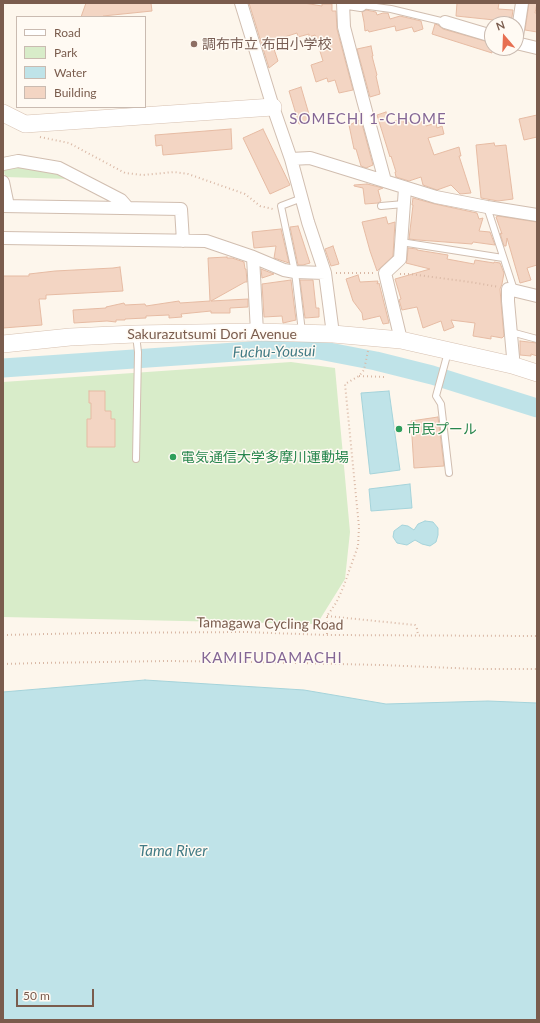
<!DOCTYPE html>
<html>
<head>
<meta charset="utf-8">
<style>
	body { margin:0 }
	#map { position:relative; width:540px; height:1023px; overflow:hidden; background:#fdf6ec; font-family:Lato,sans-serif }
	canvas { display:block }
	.frame { position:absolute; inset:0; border:4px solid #7a5c4d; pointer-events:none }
	.legend { position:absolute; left:16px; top:16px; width:130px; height:92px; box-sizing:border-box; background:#fffaf3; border:1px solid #cabbb1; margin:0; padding:5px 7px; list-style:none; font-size:12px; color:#7a5c4d }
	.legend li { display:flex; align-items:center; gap:8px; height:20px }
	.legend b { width:20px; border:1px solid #cabbb1 }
	.north { position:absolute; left:484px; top:16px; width:40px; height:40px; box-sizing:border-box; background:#fffaf3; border:1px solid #cabbb1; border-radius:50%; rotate:341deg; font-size:11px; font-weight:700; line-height:16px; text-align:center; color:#7a5c4d }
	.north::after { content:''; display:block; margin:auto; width:14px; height:18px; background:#e76f51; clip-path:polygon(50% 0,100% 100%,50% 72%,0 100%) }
	.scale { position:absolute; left:16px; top:989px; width:78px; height:18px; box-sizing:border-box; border:2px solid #7a5c4d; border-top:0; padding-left:5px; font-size:12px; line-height:14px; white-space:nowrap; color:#7a5c4d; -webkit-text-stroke:3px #fffaf3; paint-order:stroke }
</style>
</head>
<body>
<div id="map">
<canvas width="540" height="1023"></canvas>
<div class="frame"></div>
<ul class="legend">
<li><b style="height:5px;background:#fff"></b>Road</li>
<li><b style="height:11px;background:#d8ecc9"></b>Park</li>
<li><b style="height:11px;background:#bfe3e8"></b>Water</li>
<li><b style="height:11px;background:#f3d5c3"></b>Building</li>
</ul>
<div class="north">N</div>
<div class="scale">50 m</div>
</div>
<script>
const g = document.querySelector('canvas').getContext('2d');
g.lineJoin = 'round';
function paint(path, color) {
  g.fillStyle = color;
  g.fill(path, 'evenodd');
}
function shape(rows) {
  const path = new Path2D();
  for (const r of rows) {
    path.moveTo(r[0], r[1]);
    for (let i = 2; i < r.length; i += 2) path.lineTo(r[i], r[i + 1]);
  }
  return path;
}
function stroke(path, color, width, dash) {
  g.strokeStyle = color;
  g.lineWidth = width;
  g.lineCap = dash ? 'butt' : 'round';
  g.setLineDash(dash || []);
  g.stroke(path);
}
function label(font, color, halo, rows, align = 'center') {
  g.font = font + ' Lato,"Noto Sans JP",sans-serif';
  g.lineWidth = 3;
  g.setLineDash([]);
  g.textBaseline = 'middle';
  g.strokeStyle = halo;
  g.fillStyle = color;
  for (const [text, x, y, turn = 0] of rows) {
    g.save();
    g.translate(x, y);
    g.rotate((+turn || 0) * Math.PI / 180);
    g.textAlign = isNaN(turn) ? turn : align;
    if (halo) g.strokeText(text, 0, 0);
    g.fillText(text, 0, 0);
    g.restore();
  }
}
const green = shape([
	[19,165,58,173,69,179,5,177,4,171,6,167],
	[291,362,335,368,350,532,345,579,317,624,3,617,3,382]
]);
const water = shape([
	[389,391,400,470,370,474,361,393,389,391],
	[410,484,412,508,371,511,369,489,410,484],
	[425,521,433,522,438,528,438,535,436,542,430,546,422,544,415,540,407,545,397,543,393,537,394,531,402,525,408,526,414,530,418,524,425,521],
	[145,680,304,690,386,704,488,701,537,703,537,1020,3,1020,3,692,145,680]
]);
const river = shape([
	[3,368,279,349,319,350,376,361,432,375,537,408]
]);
const building = shape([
	[86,3,151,3,152,11,103,16,102,17,81,17,86,3],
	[249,3,304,3,322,6,322,4,332,4,332,11,336,11,337,29,353,90,339,93,335,80,328,82,327,78,316,82,311,65,323,61,315,35,309,37,309,34,298,37,297,33,272,41,275,48,274,49,278,61,269,68,249,3],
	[457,3,499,3,498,9,513,10,511,24,504,24,504,21,456,16,457,3],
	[529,3,537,3,535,13,537,13,537,32,525,30,529,3],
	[366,10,376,12,377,15,383,13,388,13,390,19,400,16,421,21,423,29,414,32,412,27,396,31,395,26,369,32,368,30,365,31,364,22,362,12,366,10],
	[435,24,438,25,443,29,492,43,492,53,432,34,435,24],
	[371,46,373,56,372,56,377,75,376,76,380,94,370,97,357,49,371,46],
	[301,87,311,121,299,124,289,91,301,87],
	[386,112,389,123,403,118,404,123,414,121,415,124,424,121,426,126,436,123,437,128,442,126,444,134,428,138,434,155,459,147,461,156,459,156,471,193,460,194,451,185,437,190,423,185,421,177,409,181,396,177,395,172,396,172,391,156,390,157,377,115,386,112],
	[537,115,537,137,524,140,519,119,537,115],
	[361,120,373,165,366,168,361,166,356,149,354,149,349,125,354,123,354,122,361,120],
	[231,129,232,149,163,155,162,145,156,146,155,135,231,129],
	[263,129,290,185,270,194,243,138,263,129],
	[494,143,495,146,506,145,513,199,498,201,481,198,476,145,494,143],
	[367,184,383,188,378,190,381,201,378,203,365,204,363,188,354,186,354,185,367,184],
	[413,198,435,204,477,213,479,219,483,218,479,231,490,232,495,245,473,242,472,244,418,240,409,239,413,205,412,205,413,198],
	[498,216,537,222,537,265,527,268,531,280,520,283,507,238,506,246,504,246,500,233,502,234,496,217,498,216],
	[386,217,388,224,395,222,393,256,377,271,370,251,362,222,386,217],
	[298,226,310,263,303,265,298,265,290,227,298,226],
	[281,229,289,263,274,258,276,246,254,248,252,232,281,229],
	[333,246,339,264,331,266,325,249,333,246],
	[408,248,417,249,417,250,448,255,447,259,474,264,475,260,494,263,494,262,500,263,504,273,502,284,500,289,501,302,504,336,502,338,491,336,491,339,473,336,475,323,451,320,454,327,444,331,441,321,423,328,417,307,402,310,399,300,401,299,395,279,430,269,406,263,407,260,408,248],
	[227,257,227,258,232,258,244,262,245,269,246,269,247,282,245,282,211,301,248,299,248,307,230,308,230,313,211,313,211,311,181,314,182,317,169,318,169,315,146,316,146,318,125,319,125,320,116,320,116,322,107,321,74,323,73,310,106,308,106,307,124,303,125,305,145,304,146,306,179,301,180,303,210,301,208,258,227,257],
	[120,267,123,291,46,295,46,299,39,299,42,325,3,328,3,276,29,276,29,274,55,271,113,268,120,267],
	[261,269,274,274,262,278,261,269],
	[358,275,360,282,378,281,377,284,379,283,389,323,383,324,380,316,363,320,362,313,353,301,346,279,358,275],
	[291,280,296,320,283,323,282,316,264,317,262,284,291,280],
	[300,280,313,280,316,308,319,308,319,317,305,318,300,280],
	[520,341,537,343,537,356,531,354,531,356,520,355,520,341],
	[89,391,105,391,105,411,111,411,111,419,115,419,115,447,87,447,87,419,91,419,91,403,89,403,89,391],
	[438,417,444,466,414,468,411,421,438,417]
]);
const path = shape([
	[40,137,69,143,125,173,143,175,174,172,188,174,245,194,260,206,273,209],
	[336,273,376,273],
	[400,274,410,274,470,282,499,287],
	[359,376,385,377],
	[327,616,415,625,417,629,418,635],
	[327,634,327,616,336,603,343,588,358,546,359,527,345,384,359,376,364,370,368,351],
	[3,635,93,633,245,632,327,635,537,636],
	[3,664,39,663,168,661,253,662,381,665,478,669,537,669]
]);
const lane = shape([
	[361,5,391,9,445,22],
	[302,198,281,206,295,272,302,332],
	[381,206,404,204],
	[487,207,514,290],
	[401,242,503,258],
	[511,332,537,339],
	[136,335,138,352,136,459],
	[448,352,436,396,441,404,449,473]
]);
const street = shape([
	[241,3,273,107,291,159,308,222,325,273,333,334],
	[343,3,344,27,363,100,385,181],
	[348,3,361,5],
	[445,22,492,36],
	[516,43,522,3],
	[516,43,537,48],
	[291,159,310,158,436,197,487,207,537,215],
	[3,164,18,161,59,168,121,200,128,208],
	[3,182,8,206],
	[3,206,181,209,183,241],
	[3,238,206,241,253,257,284,270,295,272,325,273],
	[253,257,257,332],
	[401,340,385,273,400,259,405,188],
	[512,365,513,357,508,301,508,289,537,296]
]);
const secondary = shape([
	[3,113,25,124,273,107],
	[3,344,70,337,135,334,257,332,333,334,401,340,512,365,537,373]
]);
const markers = [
	[194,44,4,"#8d6e63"],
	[399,429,4,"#2e9e5b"],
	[173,457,4,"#2e9e5b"]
];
const educationNames = [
	["調布市立 布田小学校",202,44]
];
const streetNames = [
	["Sakurazutsumi Dori Avenue",212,334],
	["Tamagawa Cycling Road",270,624,1]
];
const leisureNames = [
	["市民プール",407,429],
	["電気通信大学多摩川運動場",181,457]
];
const neighbourhoodNames = [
	["SOMECHI 1-CHOME",368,119],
	["KAMIFUDAMACHI",272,658]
];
const waterNames = [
	["Fuchu-Yousui",274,352,-1],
	["Tama River",173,851]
];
paint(green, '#d8ecc9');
paint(water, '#bfe3e8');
stroke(water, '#a5d3da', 1);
stroke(river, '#bfe3e8', 19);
paint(building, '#f3d5c3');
stroke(building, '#e6bba3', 1);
stroke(lane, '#d1beb0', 8);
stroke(street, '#d1beb0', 14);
stroke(secondary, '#d6c0b0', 18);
stroke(path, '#d9b8a5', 2, [1, 3]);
stroke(lane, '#fff', 6);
stroke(street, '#fff', 12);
stroke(secondary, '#fff', 17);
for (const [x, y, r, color] of markers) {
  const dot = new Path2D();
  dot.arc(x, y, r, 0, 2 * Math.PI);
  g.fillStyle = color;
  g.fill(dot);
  stroke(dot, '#fffaf3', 1.5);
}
label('14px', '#785e54', '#fffaf3', educationNames, 'left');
label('14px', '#7a5c4d', '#fffaf3', streetNames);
label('14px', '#27864d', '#fffaf3', leisureNames, 'left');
g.letterSpacing = '1px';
label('15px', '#846695', '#fffaf3', neighbourhoodNames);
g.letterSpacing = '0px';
label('italic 15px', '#437c86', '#fffaf3', waterNames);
</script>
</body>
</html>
